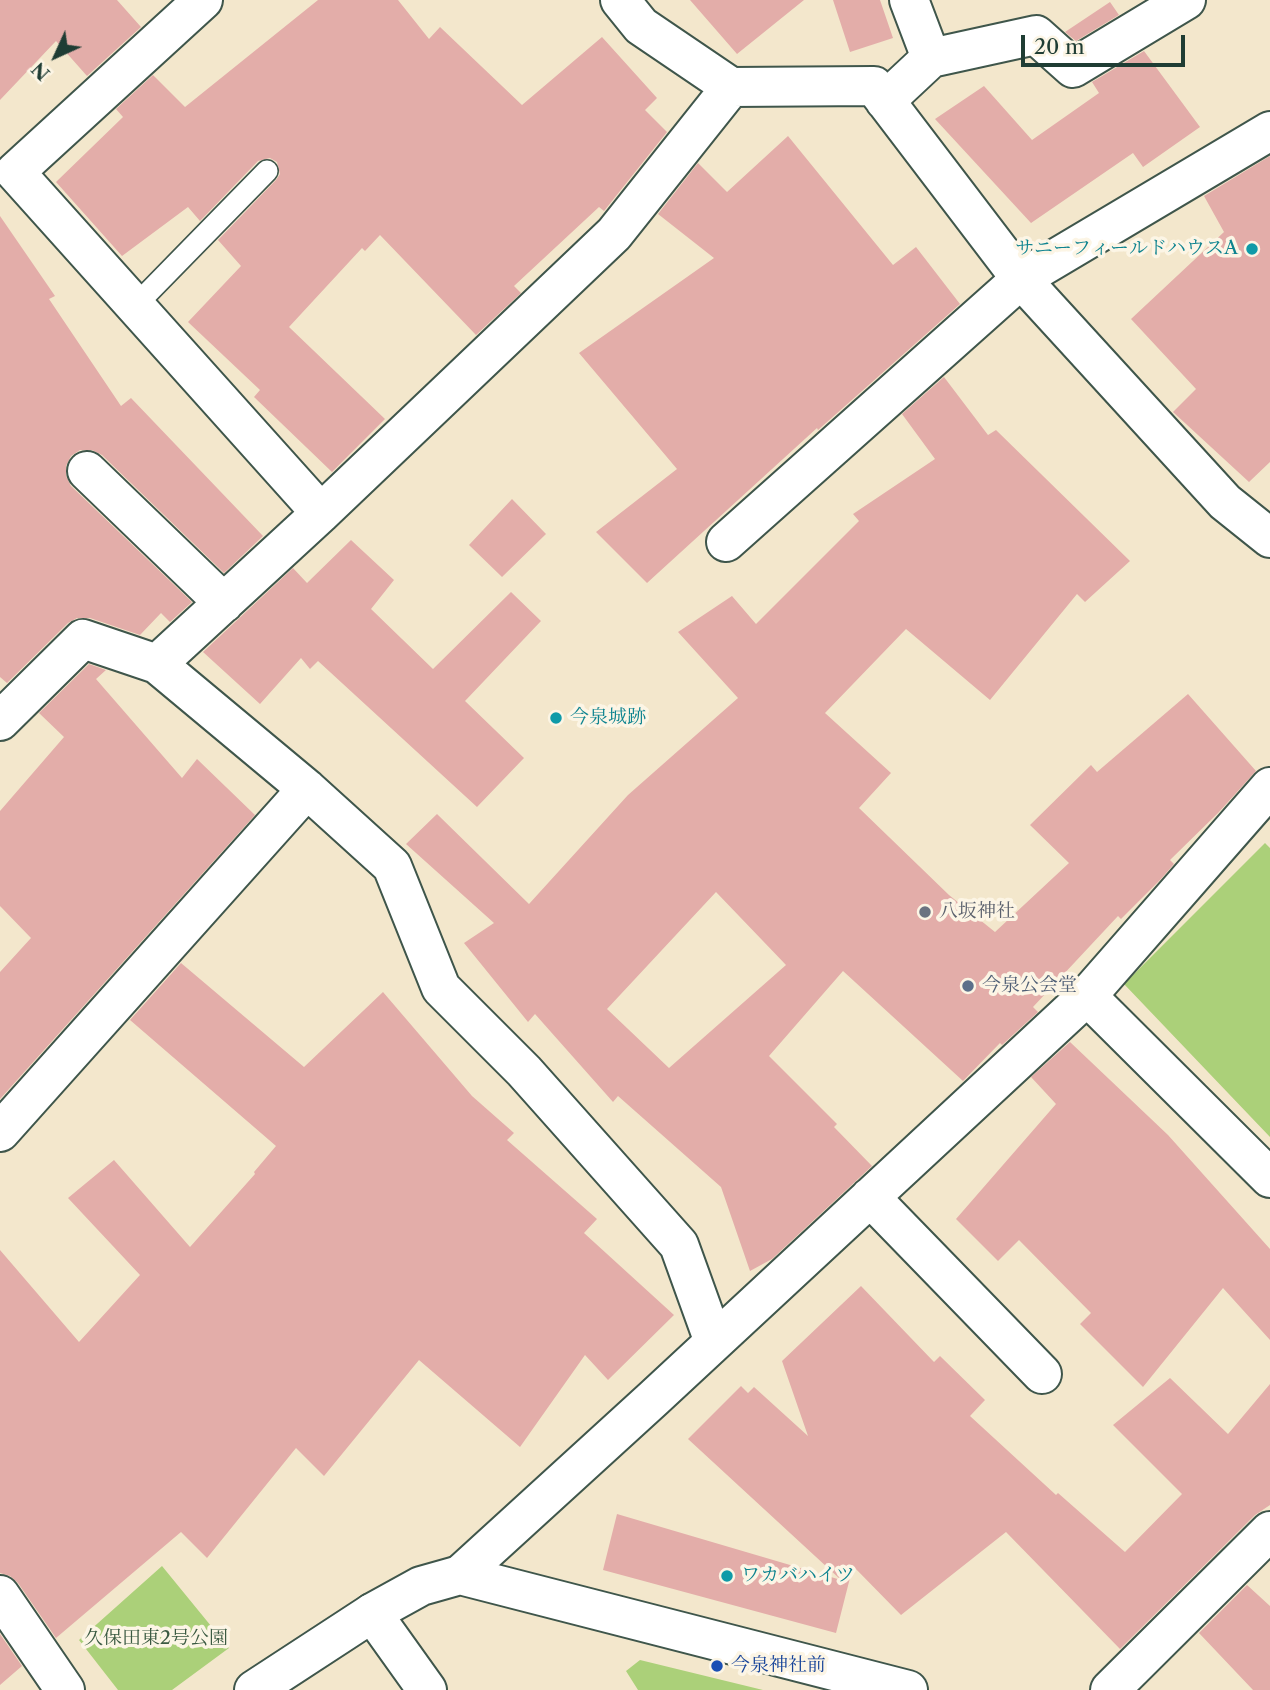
<!DOCTYPE html>
<html>
<head>
<meta charset="utf-8">
<style>
	body { margin:0 }
	#map { position:relative; width:1270px; height:1690px; overflow:hidden; background:#f3e7cc; font-family:"Libre Caslon Text",serif }
	canvas { display:block }
	.north { position:absolute; left:21px; top:21px; width:70px; height:70px; -webkit-text-stroke:5px #fcf5e5; paint-order:stroke; rotate:225deg; font-size:19px; font-weight:700; line-height:28px; text-align:center; color:#1f3d34 }
	.north::after { content:''; display:block; margin:auto; width:24px; height:32px; background:#1f3d34; clip-path:polygon(50% 0,100% 100%,50% 72%,0 100%) }
	.scale { position:absolute; left:1021px; top:35px; width:164px; height:32px; box-sizing:border-box; border:4px solid #1f3d34; border-top:0; padding-left:9px; font-size:21px; line-height:24px; white-space:nowrap; color:#1f3d34; -webkit-text-stroke:5px #fcf5e5; paint-order:stroke }
</style>
</head>
<body>
<div id="map">
<canvas width="1270" height="1690"></canvas>
<div class="north">N</div>
<div class="scale">20 m</div>
</div>
<script>
const g = document.querySelector('canvas').getContext('2d');
g.lineJoin = 'round';
function paint(path, color) {
  g.fillStyle = color;
  g.fill(path, 'evenodd');
}
function shape(rows) {
  const path = new Path2D();
  for (const r of rows) {
    path.moveTo(r[0], r[1]);
    for (let i = 2; i < r.length; i += 2) path.lineTo(r[i], r[i + 1]);
  }
  return path;
}
function stroke(path, color, width, dash) {
  g.strokeStyle = color;
  g.lineWidth = width;
  g.lineCap = dash ? 'butt' : 'round';
  g.setLineDash(dash || []);
  g.stroke(path);
}
function label(font, color, halo, rows, align = 'center') {
  g.font = font + ' "Libre Caslon Text","Noto Serif JP",serif';
  g.lineWidth = 7;
  g.setLineDash([]);
  g.textBaseline = 'middle';
  g.strokeStyle = halo;
  g.fillStyle = color;
  for (const [text, x, y, turn = 0] of rows) {
    g.save();
    g.translate(x, y);
    g.rotate((+turn || 0) * Math.PI / 180);
    g.textAlign = isNaN(turn) ? turn : align;
    if (halo) g.strokeText(text, 0, 0);
    g.fillText(text, 0, 0);
    g.restore();
  }
}
const green = shape([
	[1265,843,1270,848,1270,1137,1124,984],
	[162,1566,229,1648,172,1690,118,1690,79,1640],
	[640,1660,763,1690,638,1690,626,1671]
]);
const building = shape([
	[0,0,117,0,141,27,87,76,56,41,0,100],
	[318,0,398,0,429,39,440,27,522,105,602,37,657,98,645,110,667,132,604,211,599,207,514,286,521,293,476,335,380,235,365,251,362,248,289,327,385,419,332,472,254,397,260,390,188,322,241,266,218,240,276,180,280,174,277,162,270,158,258,161,200,221,188,207,122,256,56,182,123,117,116,109,153,75,185,107],
	[690,0,804,0,737,54],
	[833,0,880,0,893,38,850,52],
	[1110,2,1119,15,1076,41,1065,32],
	[1144,51,1200,127,1143,167,1133,153,1031,223,935,119,984,86,1032,140,1099,93,1092,82],
	[788,136,893,265,916,247,960,304,818,430,817,428,647,583,596,532,677,469,579,353,714,258,658,214,698,163,727,192],
	[1270,156,1270,462,1249,482,1173,412,1196,389,1131,319,1224,232,1204,196],
	[0,216,55,296,49,299,121,406,131,398,263,536,224,573,102,455,92,450,80,450,71,456,66,466,66,476,71,486,192,602,170,622,161,613,140,635,90,618,77,618,68,623,7,683,0,677],
	[944,377,988,435,996,430,1130,561,1085,602,1077,594,990,700,906,629,825,713,891,773,859,808,949,895,995,932,1069,863,1030,825,1091,765,1097,772,1188,694,1256,771,1218,813,1170,860,1174,864,1160,880,1121,919,1118,916,1033,1007,1038,1012,1002,1045,1000,1043,963,1081,843,971,769,1056,837,1124,834,1127,872,1166,772,1259,750,1271,721,1187,618,1096,613,1102,535,1014,528,1022,464,943,494,923,406,844,437,814,529,904,628,795,738,698,678,632,732,596,756,624,859,521,853,514,935,459,902,414],
	[716,892,786,965,669,1068,607,1009],
	[512,499,546,534,502,577,469,545],
	[351,540,394,580,371,609,433,669,511,592,541,621,465,701,524,758,477,807,318,661,310,669,301,658,260,704,203,652,293,568,307,583],
	[89,664,106,670,96,679,182,778,197,759,255,815,0,1099,0,972,31,938,0,906,0,811,64,737,39,713],
	[181,963,304,1067,383,992,472,1096,514,1133,507,1140,597,1219,584,1233,674,1315,608,1380,585,1355,520,1447,419,1360,324,1476,296,1448,207,1558,181,1532,56,1638,18,1583,10,1576,0,1573,0,1250,79,1342,140,1275,68,1198,114,1160,190,1247,255,1174,254,1172,276,1146,130,1020],
	[1070,1042,1168,1135,1270,1249,1270,1340,1223,1288,1143,1387,1080,1324,1091,1313,1019,1240,998,1261,956,1219,1056,1104,1031,1077],
	[861,1286,934,1362,940,1356,985,1400,970,1416,1056,1495,1058,1493,1125,1552,1182,1494,1113,1425,1170,1378,1228,1434,1270,1384,1270,1505,1255,1515,1120,1649,1006,1532,901,1615,853,1566,836,1633,603,1570,617,1514,841,1580,688,1439,741,1386,748,1393,754,1387,808,1436,782,1361],
	[1247,1585,1270,1606,1270,1690,1253,1690,1199,1633],
	[0,1634,22,1666,0,1685]
]);
const service = shape([
	[135,306,267,171]
]);
const minor = shape([
	[203,0,15,172,321,513],
	[620,0,641,26,731,87],
	[931,58,1036,35,1073,68,1186,0],
	[885,101,931,58,909,0],
	[87,471,224,603],
	[726,542,1021,279,1270,131],
	[0,721,83,639,157,664],
	[1087,996,1270,1178],
	[0,1132,307,789],
	[870,1197,1042,1374],
	[714,1342,679,1245,524,1071,441,988,392,866,307,789,157,664,321,513,614,234,731,87,874,86,1021,279,1225,502,1270,538],
	[460,1575,654,1398,1087,996,1270,787],
	[0,1595,65,1690],
	[372,1613,427,1690],
	[1110,1690,1270,1531]
]);
const tertiary = shape([
	[254,1690,372,1613,421,1586,460,1575,908,1690]
]);
const markers = [
	[1252,249,7,"#0f9aa8"],
	[556,718,7,"#0f9aa8"],
	[925,912,7,"#6b7280"],
	[968,986,7,"#5c6f8a"],
	[727,1576,7,"#0f9aa8"],
	[717,1666,7,"#1a4fb4"]
];
const cultureNames = [
	["サニーフィールドハウスA",1238,249,"right"],
	["今泉城跡",570,718],
	["ワカバハイツ",741,1576]
];
const worshipNames = [
	["八坂神社",939,912]
];
const serviceNames = [
	["今泉公会堂",982,986]
];
const parkNames = [
	["久保田東2号公園",156,1639]
];
const transitNames = [
	["今泉神社前",731,1666]
];
paint(green, '#abd079');
paint(building, '#e3ada9');
stroke(service, '#3f564b', 24);
stroke(minor, '#3f564b', 42);
stroke(tertiary, '#3f564b', 42);
stroke(service, '#fff', 21);
stroke(minor, '#fff', 38);
stroke(tertiary, '#fff', 38);
for (const [x, y, r, color] of markers) {
  const dot = new Path2D();
  dot.arc(x, y, r, 0, 2 * Math.PI);
  g.fillStyle = color;
  g.fill(dot);
  stroke(dot, '#fcf5e5', 2.5);
}
label('19px', '#0d838f', '#fcf5e5', cultureNames, 'left');
label('19px', '#5b616d', '#fcf5e5', worshipNames, 'left');
label('19px', '#4e5e75', '#fcf5e5', serviceNames, 'left');
label('19px', '#3b5a42', '#fcf5e5', parkNames);
label('19px', '#164399', '#fcf5e5', transitNames, 'left');
</script>
</body>
</html>
